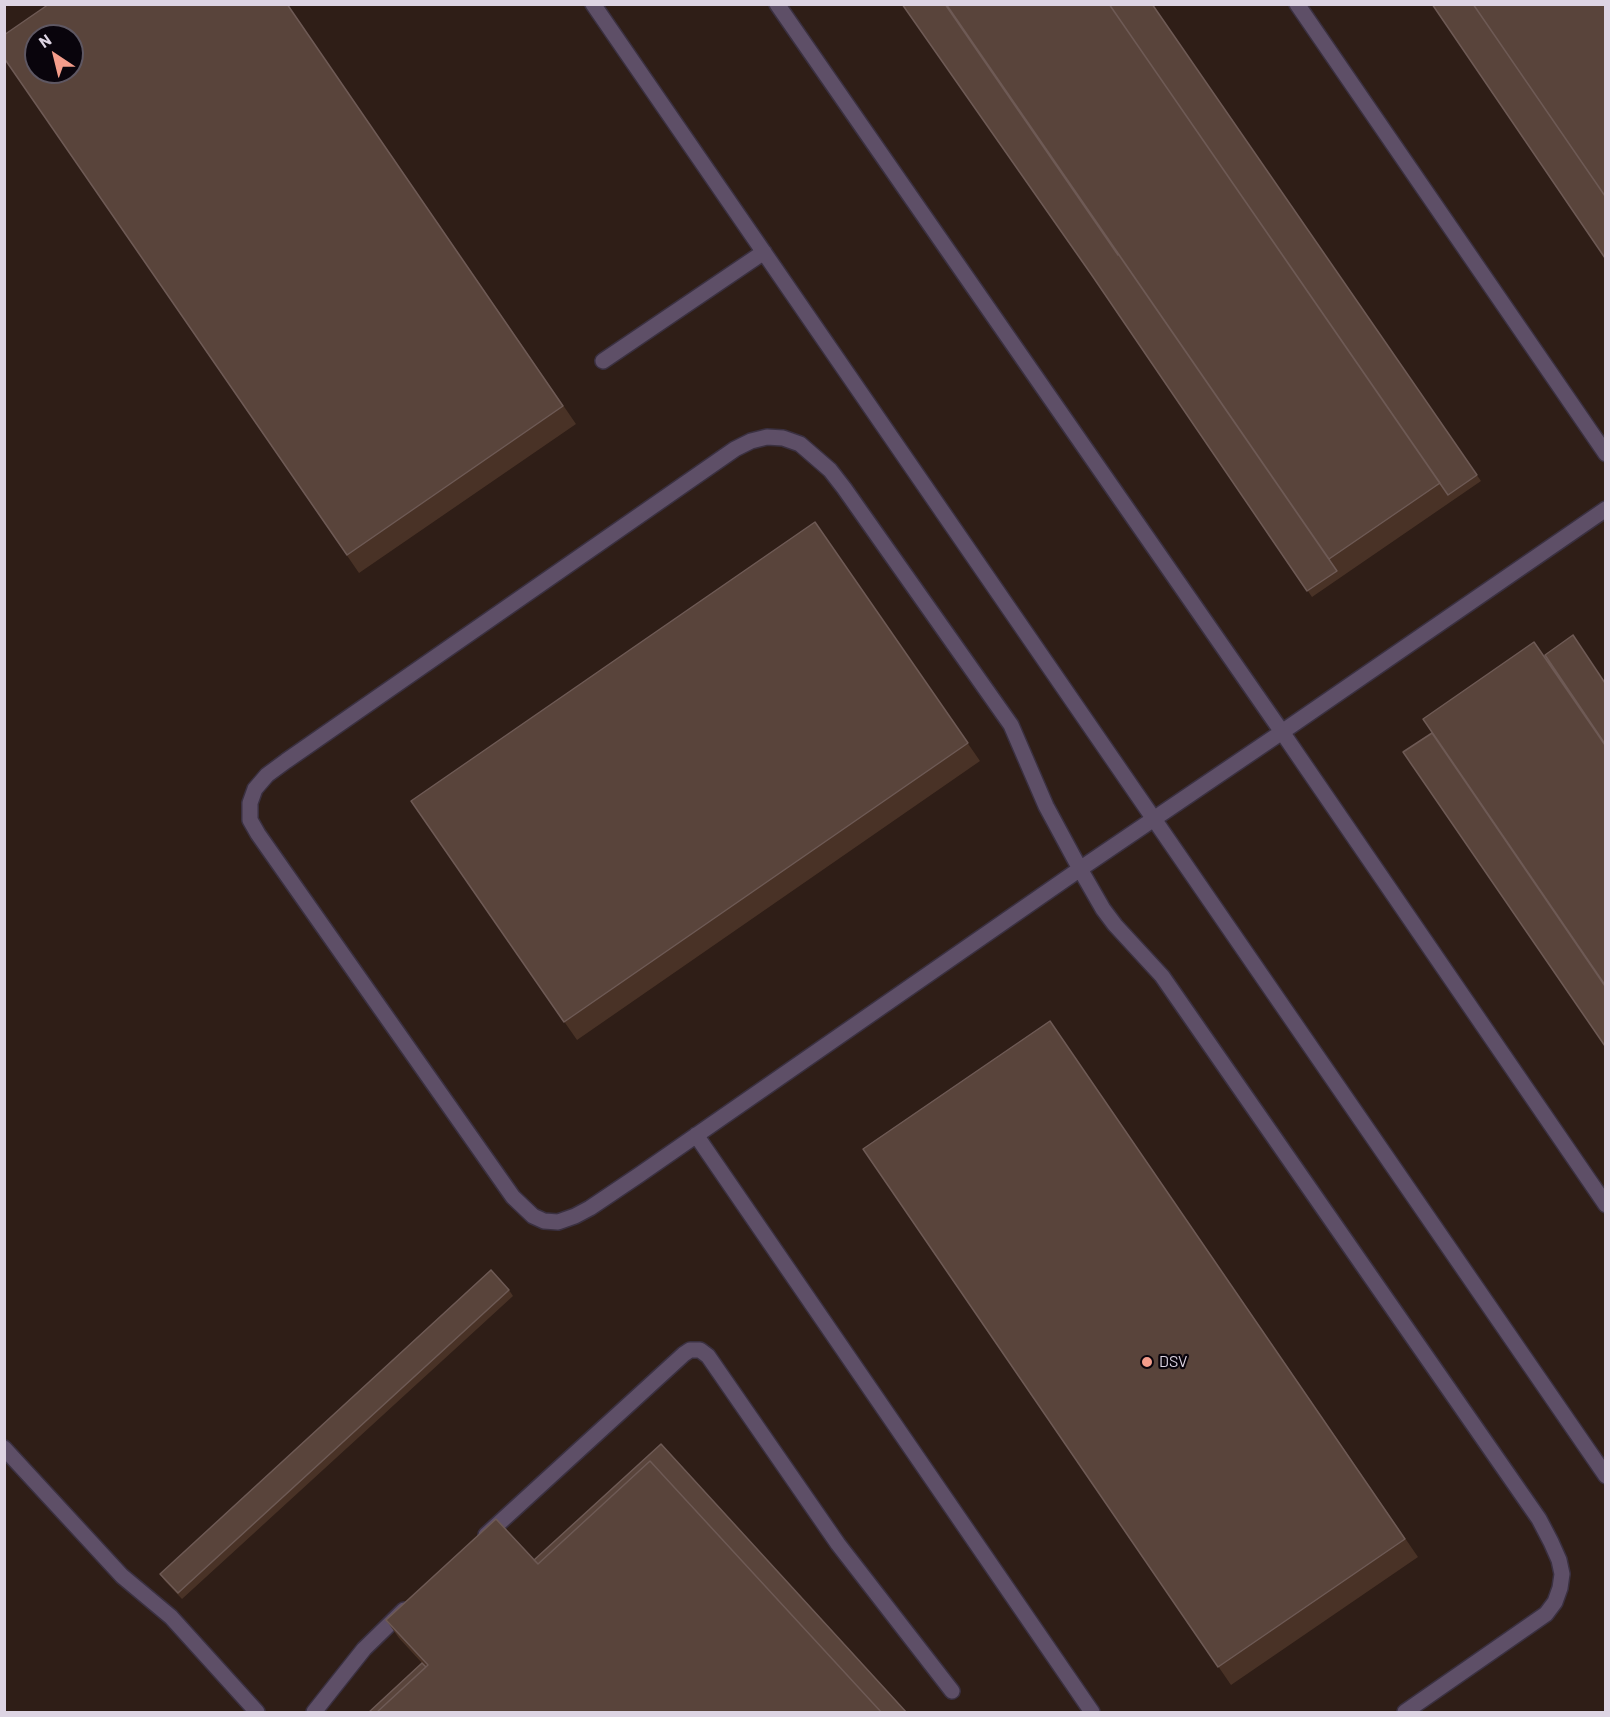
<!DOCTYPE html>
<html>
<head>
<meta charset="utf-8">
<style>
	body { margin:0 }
	#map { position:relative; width:1610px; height:1717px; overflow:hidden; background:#231529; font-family:Barlow,sans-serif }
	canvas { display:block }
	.frame { position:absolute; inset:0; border:6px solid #ddd4e3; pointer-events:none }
	.north { position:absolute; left:24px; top:24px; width:60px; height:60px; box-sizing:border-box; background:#09040c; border:2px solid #5e5762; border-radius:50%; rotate:325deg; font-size:16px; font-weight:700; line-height:24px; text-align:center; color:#ddd4e3 }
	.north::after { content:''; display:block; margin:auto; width:21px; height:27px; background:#f49d8b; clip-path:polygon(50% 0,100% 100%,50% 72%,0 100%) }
</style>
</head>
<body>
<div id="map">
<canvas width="1610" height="1717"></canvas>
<div class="frame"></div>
<div class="north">N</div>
</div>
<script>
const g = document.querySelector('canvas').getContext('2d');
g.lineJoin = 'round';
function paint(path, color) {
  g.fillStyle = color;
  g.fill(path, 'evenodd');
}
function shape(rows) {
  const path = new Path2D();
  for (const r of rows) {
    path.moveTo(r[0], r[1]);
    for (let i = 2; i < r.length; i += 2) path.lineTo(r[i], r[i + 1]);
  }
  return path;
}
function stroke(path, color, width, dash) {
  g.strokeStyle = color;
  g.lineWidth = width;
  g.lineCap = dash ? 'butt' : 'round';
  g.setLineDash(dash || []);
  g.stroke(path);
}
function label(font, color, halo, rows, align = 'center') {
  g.font = font + ' Barlow,sans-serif';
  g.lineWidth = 4.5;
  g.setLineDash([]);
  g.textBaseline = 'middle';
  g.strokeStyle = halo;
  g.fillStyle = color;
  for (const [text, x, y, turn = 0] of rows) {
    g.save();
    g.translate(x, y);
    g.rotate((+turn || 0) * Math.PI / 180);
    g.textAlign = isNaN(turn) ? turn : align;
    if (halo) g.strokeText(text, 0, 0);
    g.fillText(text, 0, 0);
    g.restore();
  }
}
const industrial = shape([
	[5,5,1605,5,1605,1712,5,1712],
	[36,36,72,36,72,72,36,72]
]);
const minor = shape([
	[593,4,1606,1476],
	[777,4,1282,732,1606,509],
	[1297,4,1606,454],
	[603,361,764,252],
	[696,1135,1092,1712],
	[4,1448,122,1576,171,1617,257,1712],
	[486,1535,684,1354,690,1350,700,1350,708,1356,838,1544,952,1691],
	[314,1712,364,1649,404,1610],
	[1405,1712,1546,1614,1555,1602,1560,1588,1562,1574,1559,1560,1551,1542,1539,1519,1162,976,1115,925,1103,909,1080,869,1046,806,1011,725,844,488,830,470,800,444,783,438,767,437,751,441,735,449,286,761,267,775,255,789,250,803,250,820,258,834,513,1197,533,1216,544,1221,558,1222,575,1216,590,1208,639,1175,1080,869,1282,732,1606,1205]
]);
const wall = shape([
	[287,4,576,424,359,573,4,58],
	[1152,4,1481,481,1312,597,1092,275,1119,255],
	[815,522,980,761,577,1040,411,801],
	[1050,1021,1418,1557,1231,1685,863,1149],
	[509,1290,513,1296,182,1599,164,1580,160,1574],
	[534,1560,907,1713,368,1713,422,1663,399,1638,386,1620]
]);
const building = shape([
	[49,4,287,4,563,406,347,555,4,58,4,35,49,4],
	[36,36,72,36,72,72,36,72,36,36],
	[902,4,945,4,1118,255,1119,255,1337,571,1307,591,1091,274,902,4],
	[946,4,1109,4,1440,483,1329,559,946,4],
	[1109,4,1152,4,1477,475,1448,495,1109,4],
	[1432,4,1473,4,1605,196,1605,258,1432,4],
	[1473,4,1605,4,1605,196,1473,4],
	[815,522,968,743,564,1022,411,801,815,522],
	[1573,635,1605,683,1605,744,1545,655,1573,635],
	[1534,642,1605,745,1605,985,1423,719,1534,642],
	[1432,733,1605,986,1605,1046,1403,752,1432,733],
	[1050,1021,1405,1539,1218,1667,863,1149,1050,1021],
	[491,1270,509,1290,178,1593,160,1574,491,1270],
	[661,1444,907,1713,882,1713,650,1461,538,1564,534,1560,661,1444],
	[650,1461,882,1713,376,1713,428,1665,386,1620,496,1519,538,1564,650,1461],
	[422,1663,426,1667,376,1713,368,1713,422,1663]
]);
const markers = [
	[1147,1362,6,"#f49d8b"]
];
const poiNames = [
	["DSV",1159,1362]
];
paint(industrial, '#2f1e17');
stroke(minor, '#3a3040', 18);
stroke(minor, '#5e4f67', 15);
paint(wall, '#493226');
paint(building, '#59443b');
stroke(building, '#6e5a55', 1.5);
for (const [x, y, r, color] of markers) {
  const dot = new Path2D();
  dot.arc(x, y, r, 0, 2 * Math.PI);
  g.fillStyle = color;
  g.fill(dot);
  stroke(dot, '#09040c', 2);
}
label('16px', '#ddd4e3', '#09040c', poiNames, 'left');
</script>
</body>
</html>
